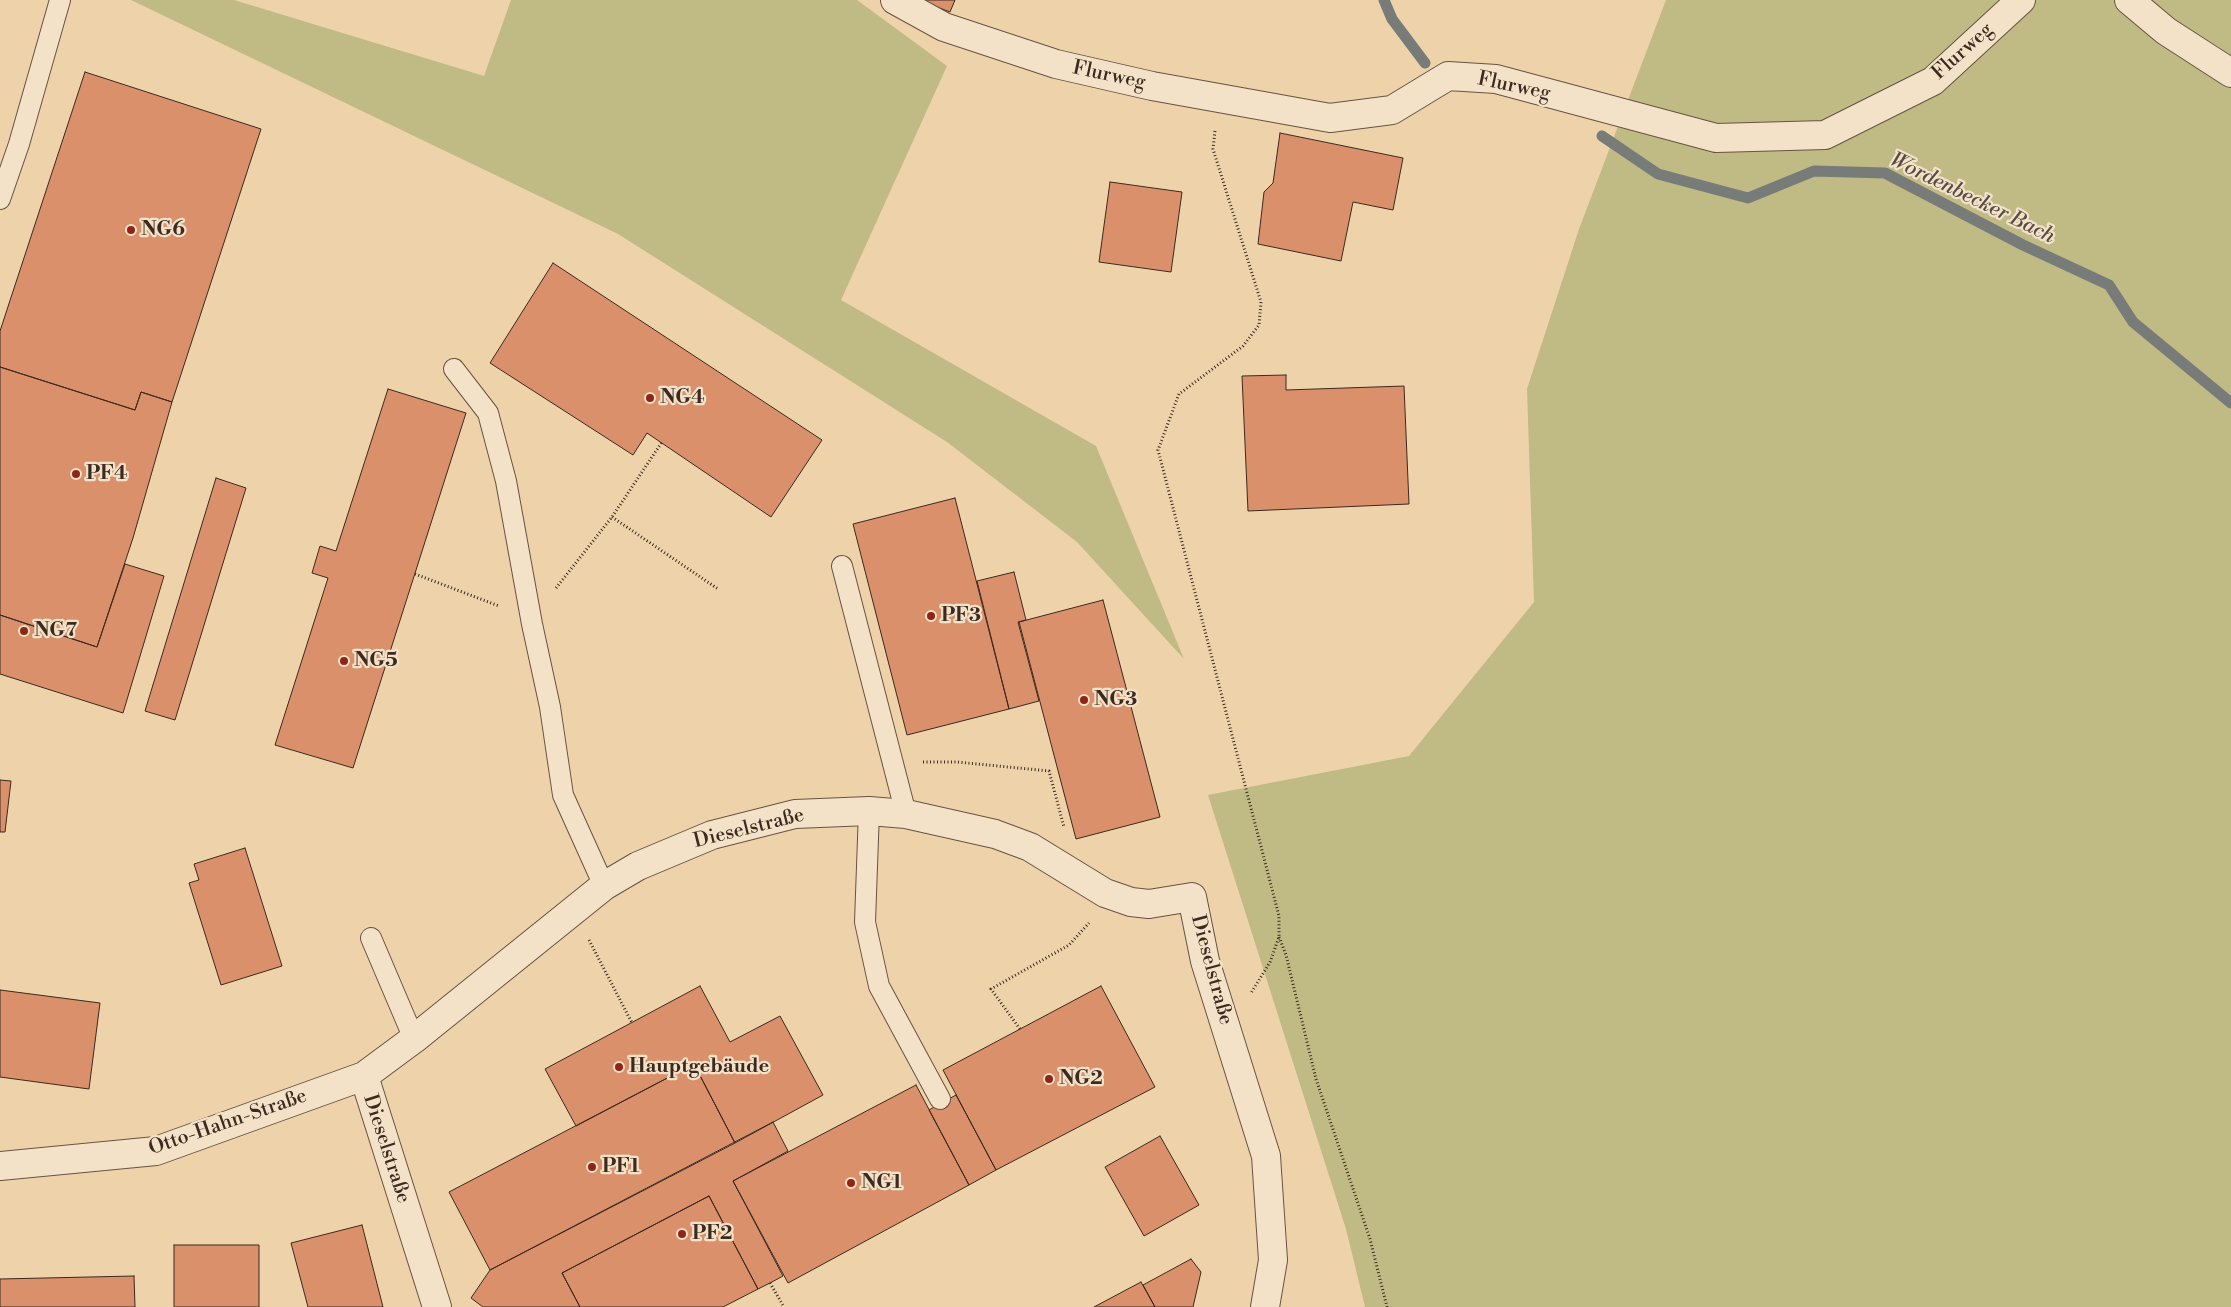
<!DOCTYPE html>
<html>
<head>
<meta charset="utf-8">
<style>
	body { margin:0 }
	canvas { display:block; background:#edd2aa }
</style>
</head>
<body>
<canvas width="2231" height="1307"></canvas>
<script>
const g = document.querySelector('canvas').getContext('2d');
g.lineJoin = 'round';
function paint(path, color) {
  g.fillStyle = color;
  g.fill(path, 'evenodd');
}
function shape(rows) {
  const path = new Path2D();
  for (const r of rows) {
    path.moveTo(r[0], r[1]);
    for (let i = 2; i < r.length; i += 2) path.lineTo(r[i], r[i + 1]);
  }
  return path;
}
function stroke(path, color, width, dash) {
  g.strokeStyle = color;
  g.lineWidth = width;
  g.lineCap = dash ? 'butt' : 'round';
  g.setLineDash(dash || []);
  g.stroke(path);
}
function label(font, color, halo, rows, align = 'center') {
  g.font = font + ' "Libre Bodoni",serif';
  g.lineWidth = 4.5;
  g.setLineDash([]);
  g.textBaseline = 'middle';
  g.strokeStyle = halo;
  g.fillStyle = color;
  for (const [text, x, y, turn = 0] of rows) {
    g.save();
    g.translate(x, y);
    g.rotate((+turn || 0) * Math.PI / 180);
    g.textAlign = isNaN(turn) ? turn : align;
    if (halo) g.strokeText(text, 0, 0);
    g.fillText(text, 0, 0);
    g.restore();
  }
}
const green = shape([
	[131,0,234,0,484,76,511,0,857,0,947,66,841,300,1096,446,1184,659,1077,542,947,442,618,234],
	[1666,0,2231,0,2231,1307,1365,1307,1346,1229,1208,795,1409,756,1534,602,1527,389,1579,229]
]);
const stream = shape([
	[1384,0,1392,19,1425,63],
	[1602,136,1658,174,1748,198,1814,171,1885,173,2023,245,2109,285,2133,322,2231,403]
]);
const building = shape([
	[919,0,955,0,950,12,919,0],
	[85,72,261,129,172,402,141,392,135,410,0,367,0,331,85,72],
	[1280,133,1403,158,1393,210,1353,202,1341,261,1258,244,1264,192,1273,183,1280,133],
	[1110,182,1182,192,1171,272,1099,262,1110,182],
	[553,263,822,440,771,517,647,433,633,455,490,363,553,263],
	[0,367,135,410,141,392,172,402,133,538,97,647,0,615,0,367],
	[1286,375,1286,390,1404,386,1409,504,1248,511,1242,376,1286,375],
	[388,389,466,413,353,768,275,745,328,578,312,573,320,546,336,551,388,389],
	[216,478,246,488,175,720,145,711,216,478],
	[955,498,1009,709,907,735,853,524,955,498],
	[125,564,164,576,123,713,0,674,0,615,97,647,125,564],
	[1014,572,1026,620,1018,622,1039,701,1009,709,977,581,1014,572],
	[1103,600,1160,817,1076,839,1019,622,1103,600],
	[0,780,11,781,5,832,0,832,0,780],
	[245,848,282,966,221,985,189,883,199,880,194,864,245,848],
	[700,986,730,1042,780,1016,823,1095,735,1143,694,1064,576,1126,545,1069,700,986],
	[1101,986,1155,1087,996,1170,943,1070,1101,986],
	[0,990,100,1003,89,1089,0,1077,0,990],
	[694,1064,735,1143,490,1270,449,1192,694,1064],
	[916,1085,969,1185,788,1283,733,1181,916,1085],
	[956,1095,996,1170,969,1185,929,1110,956,1095],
	[773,1122,788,1151,733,1181,783,1276,770,1283,758,1289,709,1196,562,1273,580,1307,483,1307,471,1298,490,1270,773,1122],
	[1160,1136,1199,1205,1144,1236,1105,1167,1160,1136],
	[709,1196,758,1289,723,1307,580,1307,562,1273,709,1196],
	[362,1225,383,1307,308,1307,291,1243,362,1225],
	[174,1245,259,1245,259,1307,174,1307,174,1245],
	[1191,1259,1201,1272,1193,1307,1155,1307,1143,1285,1191,1259],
	[134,1276,135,1307,0,1307,0,1279,134,1276],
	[1141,1282,1155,1307,1094,1307,1141,1282]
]);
const path = shape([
	[1215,131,1213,149,1261,302,1259,325,1243,346,1179,394,1158,450,1279,916,1279,937,1270,962,1251,993],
	[612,517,718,589],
	[415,574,499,606],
	[556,588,612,517,662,442],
	[923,762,957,762,1049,771,1064,827],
	[1279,937,1286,955,1316,1079,1370,1239,1387,1307],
	[589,940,632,1023],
	[1020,1029,991,989,1069,945,1089,923],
	[770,1283,784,1307]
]);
const service = shape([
	[0,199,19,144,60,0],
	[454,369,488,413,506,481,532,624,550,707,563,795,604,886],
	[842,566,906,814],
	[869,811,865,922,879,986,940,1099],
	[371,938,414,1039]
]);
const minor = shape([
	[895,0,944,27,1056,64,1152,86,1330,118,1392,110,1448,76,1496,79,1716,138,1825,135,1933,81,2021,0],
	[2129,0,2166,31,2231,73],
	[364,1076,437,1307],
	[0,1166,156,1151,364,1076,414,1039,604,886,638,866,712,835,795,814,869,811,906,814,995,834,1030,847,1105,893,1131,902,1149,904,1192,897,1205,961,1266,1156,1273,1260,1265,1307]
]);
const markers = [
	[131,230,5,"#8f2418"],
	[650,398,5,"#8f2418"],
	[76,474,5,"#8f2418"],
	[931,616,5,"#8f2418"],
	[24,631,5,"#8f2418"],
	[344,661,5,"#8f2418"],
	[1084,700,5,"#8f2418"],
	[619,1067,5,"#8f2418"],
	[1049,1079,5,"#8f2418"],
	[592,1167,5,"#8f2418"],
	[851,1183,5,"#8f2418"],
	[682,1234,5,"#8f2418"]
];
const streetNames = [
	["Flurweg",1963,52,-42],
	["Flurweg",1109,76,12],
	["Flurweg",1514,87,12],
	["Dieselstraße",749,829,-14],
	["Dieselstraße",1211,970,75],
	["Otto-Hahn-Straße",228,1123,-19],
	["Dieselstraße",386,1149,72]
];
const poiNames = [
	["NG6",141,230],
	["NG4",660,398],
	["PF4",86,474],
	["PF3",941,616],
	["NG7",34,631],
	["NG5",354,661],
	["NG3",1094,700],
	["Hauptgebäude",629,1067],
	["NG2",1059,1079],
	["PF1",602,1167],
	["NG1",861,1183],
	["PF2",692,1234]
];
const waterNames = [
	["Wordenbecker Bach",1972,199,26]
];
paint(green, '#c0ba84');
stroke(stream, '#777c79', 11);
paint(building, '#d9906b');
stroke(building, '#3c2920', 1);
stroke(service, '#685342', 22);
stroke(minor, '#685342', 30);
stroke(path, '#3c2920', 3, [1, 2.5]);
stroke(service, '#f3e2c8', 20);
stroke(minor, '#f3e2c8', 28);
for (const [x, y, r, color] of markers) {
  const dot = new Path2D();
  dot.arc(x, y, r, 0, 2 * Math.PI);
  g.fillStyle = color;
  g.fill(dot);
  stroke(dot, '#f3e2c8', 2);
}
label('20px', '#3c2920', '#f3e2c8', streetNames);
label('bold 20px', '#3c2920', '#f3e2c8', poiNames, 'left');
label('italic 21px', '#554c45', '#f3e2c8', waterNames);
</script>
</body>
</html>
